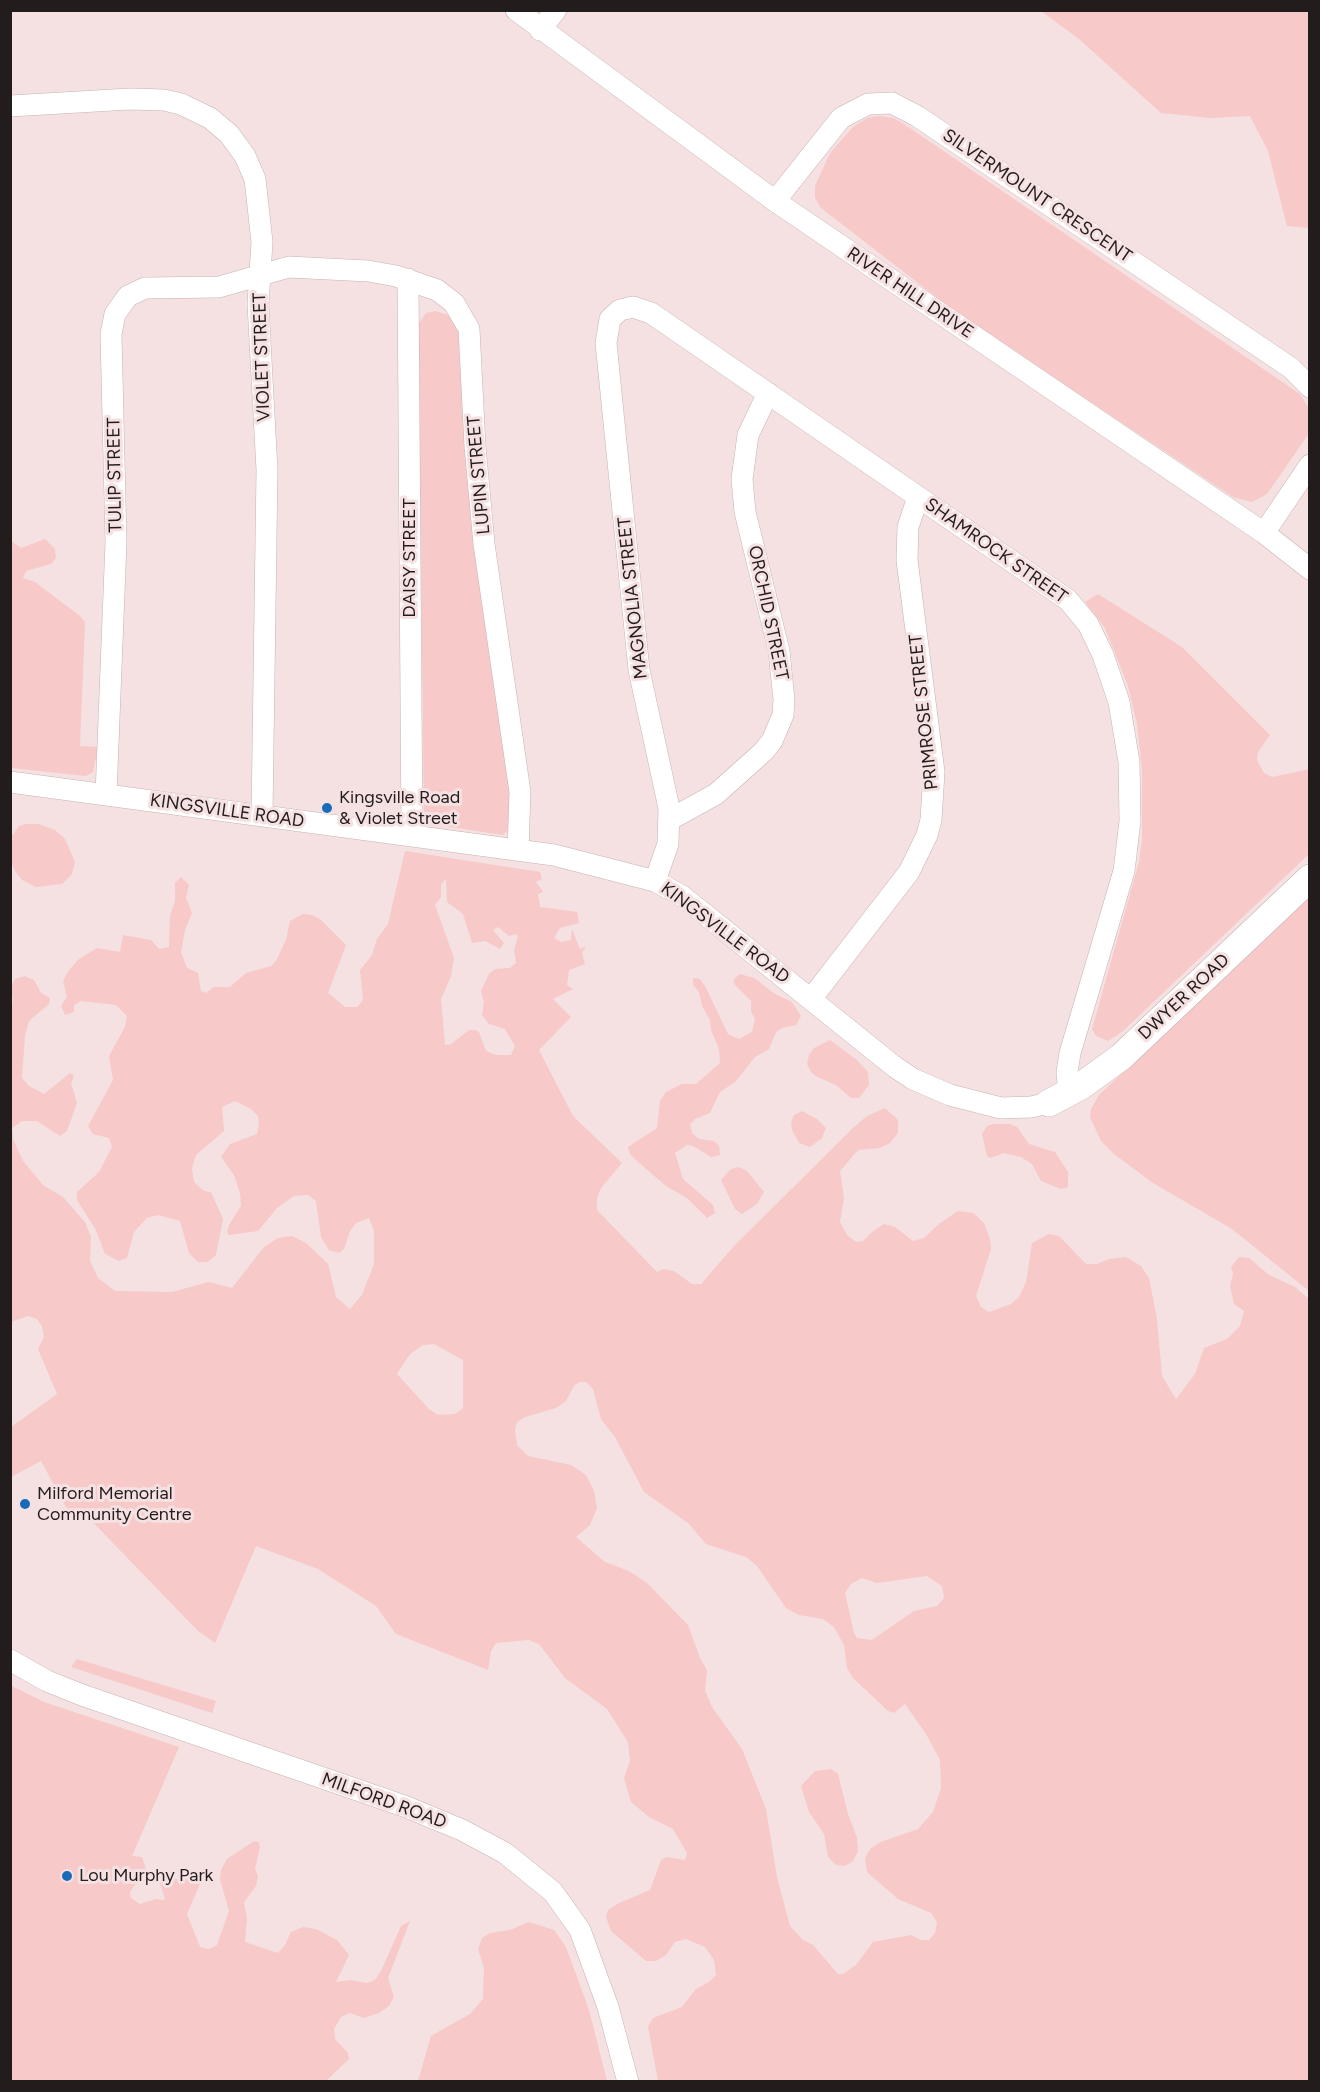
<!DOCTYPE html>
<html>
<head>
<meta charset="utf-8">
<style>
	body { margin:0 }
	#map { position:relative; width:1320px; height:2092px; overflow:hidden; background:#f5e1e1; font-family:Figtree,sans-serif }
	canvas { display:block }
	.frame { position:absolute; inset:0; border:12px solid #231c1c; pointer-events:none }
</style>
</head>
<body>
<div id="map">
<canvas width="1320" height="2092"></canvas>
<div class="frame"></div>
</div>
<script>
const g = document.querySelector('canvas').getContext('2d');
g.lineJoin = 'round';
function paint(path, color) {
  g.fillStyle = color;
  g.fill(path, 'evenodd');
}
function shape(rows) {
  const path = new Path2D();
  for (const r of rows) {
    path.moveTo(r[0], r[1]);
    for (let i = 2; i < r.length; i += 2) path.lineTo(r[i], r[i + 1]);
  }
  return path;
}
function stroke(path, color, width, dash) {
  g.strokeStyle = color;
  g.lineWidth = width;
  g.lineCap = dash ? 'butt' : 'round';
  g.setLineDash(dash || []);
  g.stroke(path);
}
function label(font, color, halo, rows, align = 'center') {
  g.font = font + ' Figtree,sans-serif';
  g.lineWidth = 6;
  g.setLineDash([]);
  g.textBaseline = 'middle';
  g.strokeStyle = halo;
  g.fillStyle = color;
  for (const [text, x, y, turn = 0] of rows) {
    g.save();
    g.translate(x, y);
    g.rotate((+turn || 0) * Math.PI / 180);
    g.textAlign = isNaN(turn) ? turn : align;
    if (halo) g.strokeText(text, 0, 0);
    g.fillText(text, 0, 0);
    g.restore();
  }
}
const green = shape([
	[1041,11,1309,11,1309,228,1287,226,1268,151,1250,116,1211,118,1161,113,1079,39],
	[879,116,893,118,904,124,1300,394,1310,410,1310,432,1267,494,1252,502,1233,497,953,310,821,208,815,198,815,186,830,153,853,127,867,118],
	[436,311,448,315,458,329,511,800,509,830,503,835,431,824,424,815,418,324,426,313],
	[45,539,55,549,56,558,51,564,26,571,23,578,35,582,80,616,85,622,80,746,98,747,93,772,86,776,11,768,10,540,21,548],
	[1098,594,1182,647,1270,735,1258,752,1257,760,1264,773,1272,777,1310,769,1309,854,1123,1031,1108,1041,1096,1036,1092,1029,1139,862,1142,840,1142,769,1137,724,1128,686,1105,628,1085,602],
	[26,824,39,824,55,830,65,839,75,862,72,874,62,884,36,887,22,880,15,871,11,862,11,837,19,826],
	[405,851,540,872,542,879,536,882,543,892,538,894,540,907,577,912,579,923,560,928,554,938,561,942,571,940,572,929,580,949,586,946,582,953,585,964,569,970,567,985,573,989,553,999,571,1017,539,1050,573,1116,622,1163,601,1188,597,1198,597,1210,657,1272,664,1269,674,1271,692,1284,701,1284,734,1246,853,1128,867,1116,885,1108,898,1120,898,1133,890,1143,880,1148,858,1150,840,1171,844,1198,840,1222,847,1235,856,1242,863,1241,872,1232,884,1224,895,1227,913,1241,924,1238,940,1223,958,1211,973,1213,984,1223,990,1239,991,1249,976,1296,981,1307,989,1312,1011,1304,1019,1297,1026,1282,1032,1243,1049,1234,1059,1236,1086,1264,1097,1264,1109,1259,1126,1257,1141,1266,1149,1278,1157,1319,1162,1376,1176,1399,1195,1374,1204,1348,1227,1339,1240,1326,1244,1311,1234,1304,1230,1286,1233,1274,1231,1267,1239,1257,1249,1258,1269,1275,1295,1287,1309,1299,1309,2081,658,2081,648,2027,653,2018,682,2007,696,1989,709,1982,716,1975,714,1960,705,1947,686,1939,675,1942,666,1955,656,1961,646,1961,611,1931,606,1917,608,1910,617,1904,650,1890,661,1860,666,1857,685,1860,687,1853,673,1829,649,1817,631,1802,624,1778,630,1761,628,1742,607,1709,565,1678,539,1644,529,1640,496,1643,491,1651,488,1670,396,1634,376,1606,318,1569,256,1546,215,1643,197,1630,84,1513,73,1520,41,1461,11,1477,11,1427,57,1394,38,1349,44,1337,42,1326,37,1319,28,1316,11,1322,10,1007,13,1002,11,987,15,979,25,976,34,980,41,993,50,998,49,1004,29,1021,25,1035,22,1078,29,1086,44,1094,70,1073,74,1076,71,1083,77,1103,67,1131,60,1136,37,1121,22,1121,12,1128,13,1139,23,1161,43,1185,63,1197,85,1222,91,1237,90,1261,98,1278,115,1291,172,1292,209,1282,232,1288,264,1247,278,1238,292,1236,306,1243,328,1264,336,1297,350,1309,362,1295,374,1264,374,1231,369,1218,356,1223,350,1231,344,1249,339,1253,329,1250,321,1237,316,1201,308,1195,294,1196,277,1208,258,1231,229,1235,227,1232,229,1225,241,1206,240,1193,234,1175,221,1157,230,1144,257,1134,259,1124,258,1116,251,1109,235,1101,222,1107,224,1131,196,1155,192,1168,194,1182,204,1191,211,1192,223,1219,216,1255,208,1262,198,1262,189,1253,180,1221,158,1215,147,1218,134,1232,127,1258,119,1261,105,1254,96,1230,77,1200,77,1192,99,1172,112,1147,109,1138,93,1134,88,1126,113,1080,109,1056,125,1027,127,1016,116,1005,81,1001,74,1005,74,1012,65,1015,61,1006,67,997,63,981,69,970,79,959,97,948,120,952,123,935,151,940,159,949,169,947,170,916,175,901,175,883,181,877,189,885,186,898,192,913,185,930,181,952,187,968,198,973,201,991,206,993,214,987,230,987,246,973,271,966,276,961,286,940,290,921,303,914,312,915,320,919,346,945,328,993,345,1007,357,1007,363,1000,360,970,372,955,377,939,388,924],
	[446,879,447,902,463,914,472,943,485,941,500,949,504,943,493,930,498,927,509,936,516,934,518,937,514,950,516,963,510,968,495,969,489,974,481,991,484,1002,482,1015,489,1024,505,1029,515,1046,511,1055,496,1055,486,1051,479,1032,475,1030,469,1030,451,1044,445,1045,441,999,451,976,454,958,435,905,441,897,441,884],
	[434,1344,463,1360,463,1408,455,1414,438,1415,429,1409,397,1374,410,1354,423,1345],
	[580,1382,586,1382,593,1389,601,1419,615,1437,644,1492,688,1523,706,1544,746,1557,757,1566,786,1608,799,1615,823,1619,834,1627,844,1645,847,1668,853,1678,888,1711,894,1713,905,1704,926,1734,940,1760,941,1788,933,1812,918,1829,881,1842,870,1849,865,1858,867,1872,898,1899,931,1913,937,1922,935,1933,929,1940,921,1940,911,1935,873,1942,856,1965,843,1974,838,1974,813,1945,803,1940,790,1926,777,1877,766,1809,742,1749,712,1707,705,1691,707,1670,700,1658,688,1625,647,1583,629,1571,605,1562,576,1537,590,1525,597,1508,594,1491,586,1475,571,1465,528,1456,517,1445,515,1430,517,1422,525,1417,556,1408,566,1401,574,1386],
	[927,1576,942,1586,944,1598,937,1606,914,1611,872,1640,857,1638,854,1633,845,1593,851,1584,862,1578,877,1583],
	[1309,897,1309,1291,1232,1229,1153,1183,1114,1154,1101,1141,1090,1117,1091,1109,1099,1095],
	[740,974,754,978,775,994,792,1002,801,1016,796,1025,782,1028,776,1032,769,1049,755,1057,735,1082,720,1092,710,1113,695,1119,690,1124,692,1133,699,1139,714,1141,719,1146,720,1155,711,1157,693,1146,687,1145,675,1153,683,1179,713,1205,715,1213,707,1218,687,1198,666,1186,637,1161,630,1154,628,1147,657,1128,660,1101,666,1092,682,1084,696,1084,720,1063,719,1049,711,1030,710,1020,702,1006,699,992,693,985,693,978,700,979,705,986,728,1034,739,1039,752,1032,755,1018,751,1012,751,1001,734,984,734,979],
	[830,1040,857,1060,868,1072,869,1085,859,1098,851,1098,836,1085,817,1077,811,1072,807,1064,809,1055,814,1048],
	[802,1111,817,1119,826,1128,822,1138,810,1147,799,1143,792,1130,791,1122,794,1115],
	[994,1124,1010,1124,1017,1127,1029,1144,1055,1152,1068,1172,1068,1187,1061,1189,1041,1181,1032,1164,1021,1157,1004,1153,990,1158,987,1156,982,1134,987,1126],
	[739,1167,747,1171,764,1192,757,1204,742,1214,735,1209,721,1180,731,1169],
	[77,1659,216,1701,212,1713,71,1667],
	[10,1685,44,1702,179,1747,132,1856,142,1857,146,1869,130,1892,131,1898,140,1904,156,1899,162,1900,165,1899,159,1880,162,1874,166,1872,178,1880,184,1872,193,1869,200,1877,200,1884,187,1914,200,1947,209,1949,217,1945,229,1911,220,1879,221,1870,227,1859,254,1841,259,1842,260,1847,255,1869,258,1876,256,1886,244,1902,247,1919,245,1942,278,1953,285,1945,291,1932,303,1927,316,1929,337,1940,349,1955,336,1982,350,1980,367,1983,375,1980,381,1971,401,1926,410,1921,388,1978,394,1997,389,2006,379,2013,364,2018,350,2013,341,2017,334,2029,335,2039,348,2053,349,2059,326,2081,11,2081],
	[831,1769,838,1774,848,1814,857,1838,858,1851,853,1861,845,1866,836,1865,828,1857,824,1834,809,1812,801,1786,815,1771],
	[529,1922,554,1930,566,1947,589,2010,607,2081,418,2081,431,2036,470,2014,483,1999,484,1968,478,1949,482,1938,490,1933,510,1930]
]);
const minor = shape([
	[516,10,775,201,1264,533,1310,569],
	[540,30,556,10],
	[10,106,130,99,164,100,181,104,210,118,229,134,245,156,255,179,262,242,258,304,267,470,262,816],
	[775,201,841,118,868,104,892,103,917,116,1291,368,1310,387],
	[408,279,412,836],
	[1264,533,1310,465],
	[10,782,554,855,655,881,682,896,895,1067,913,1079,950,1095,1001,1108,1031,1107,1049,1103],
	[106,795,116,542,111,334,115,314,128,296,145,288,219,287,289,267,368,271,396,276,437,290,454,303,469,329,475,446,484,544,520,792,518,850],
	[669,820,716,794,763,752,772,741,783,715,784,700,779,651,745,512,742,479,748,435,768,393],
	[655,881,668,844,669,808,639,670,606,343,610,319,620,310,633,307,651,313,1068,600,1088,624,1103,655,1119,702,1129,762,1130,821,1124,871,1070,1053,1067,1072,1069,1093],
	[811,999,909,872,927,835,931,820,934,772,907,560,908,527,918,497],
	[10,1660,47,1681,82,1695,404,1806,462,1830,505,1853,553,1892,580,1930,608,2007,628,2082]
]);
const tertiary = shape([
	[1049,1103,1081,1086,1121,1057,1310,878]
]);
const markers = [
	[327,808,6,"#176bb9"],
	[25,1504,6,"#176bb9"],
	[67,1876,6,"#176bb9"]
];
const streetNames = [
	["SILVERMOUNT CRESCENT",1037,196,34],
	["RIVER HILL DRIVE",910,293,34],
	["VIOLET STREET",262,357,-92],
	["TULIP STREET",115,475,-91],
	["LUPIN STREET",479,475,-95],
	["SHAMROCK STREET",996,551,35],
	["DAISY STREET",410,558,-90],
	["MAGNOLIA STREET",633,598,-96],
	["ORCHID STREET",768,613,78],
	["PRIMROSE STREET",924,712,-96],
	["KINGSVILLE ROAD",227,811,8],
	["KINGSVILLE ROAD",725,933,37],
	["DWYER ROAD",1184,997,-43],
	["MILFORD ROAD",384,1801,20]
];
const poiNames = [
	["Kingsville Road",339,798],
	["& Violet Street",339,819],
	["Milford Memorial",37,1494],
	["Community Centre",37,1515],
	["Lou Murphy Park",79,1876]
];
paint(green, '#f7c9c9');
stroke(minor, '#c6b3b2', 22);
stroke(tertiary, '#c6b3b2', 28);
stroke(minor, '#fff', 21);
stroke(tertiary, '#fff', 27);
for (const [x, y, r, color] of markers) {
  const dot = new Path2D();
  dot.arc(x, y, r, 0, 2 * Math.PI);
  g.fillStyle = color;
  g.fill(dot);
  stroke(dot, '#f5e1e1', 2);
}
label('18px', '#231c1c', '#f5e1e1', streetNames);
label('18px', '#231c1c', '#f5e1e1', poiNames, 'left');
</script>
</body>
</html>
